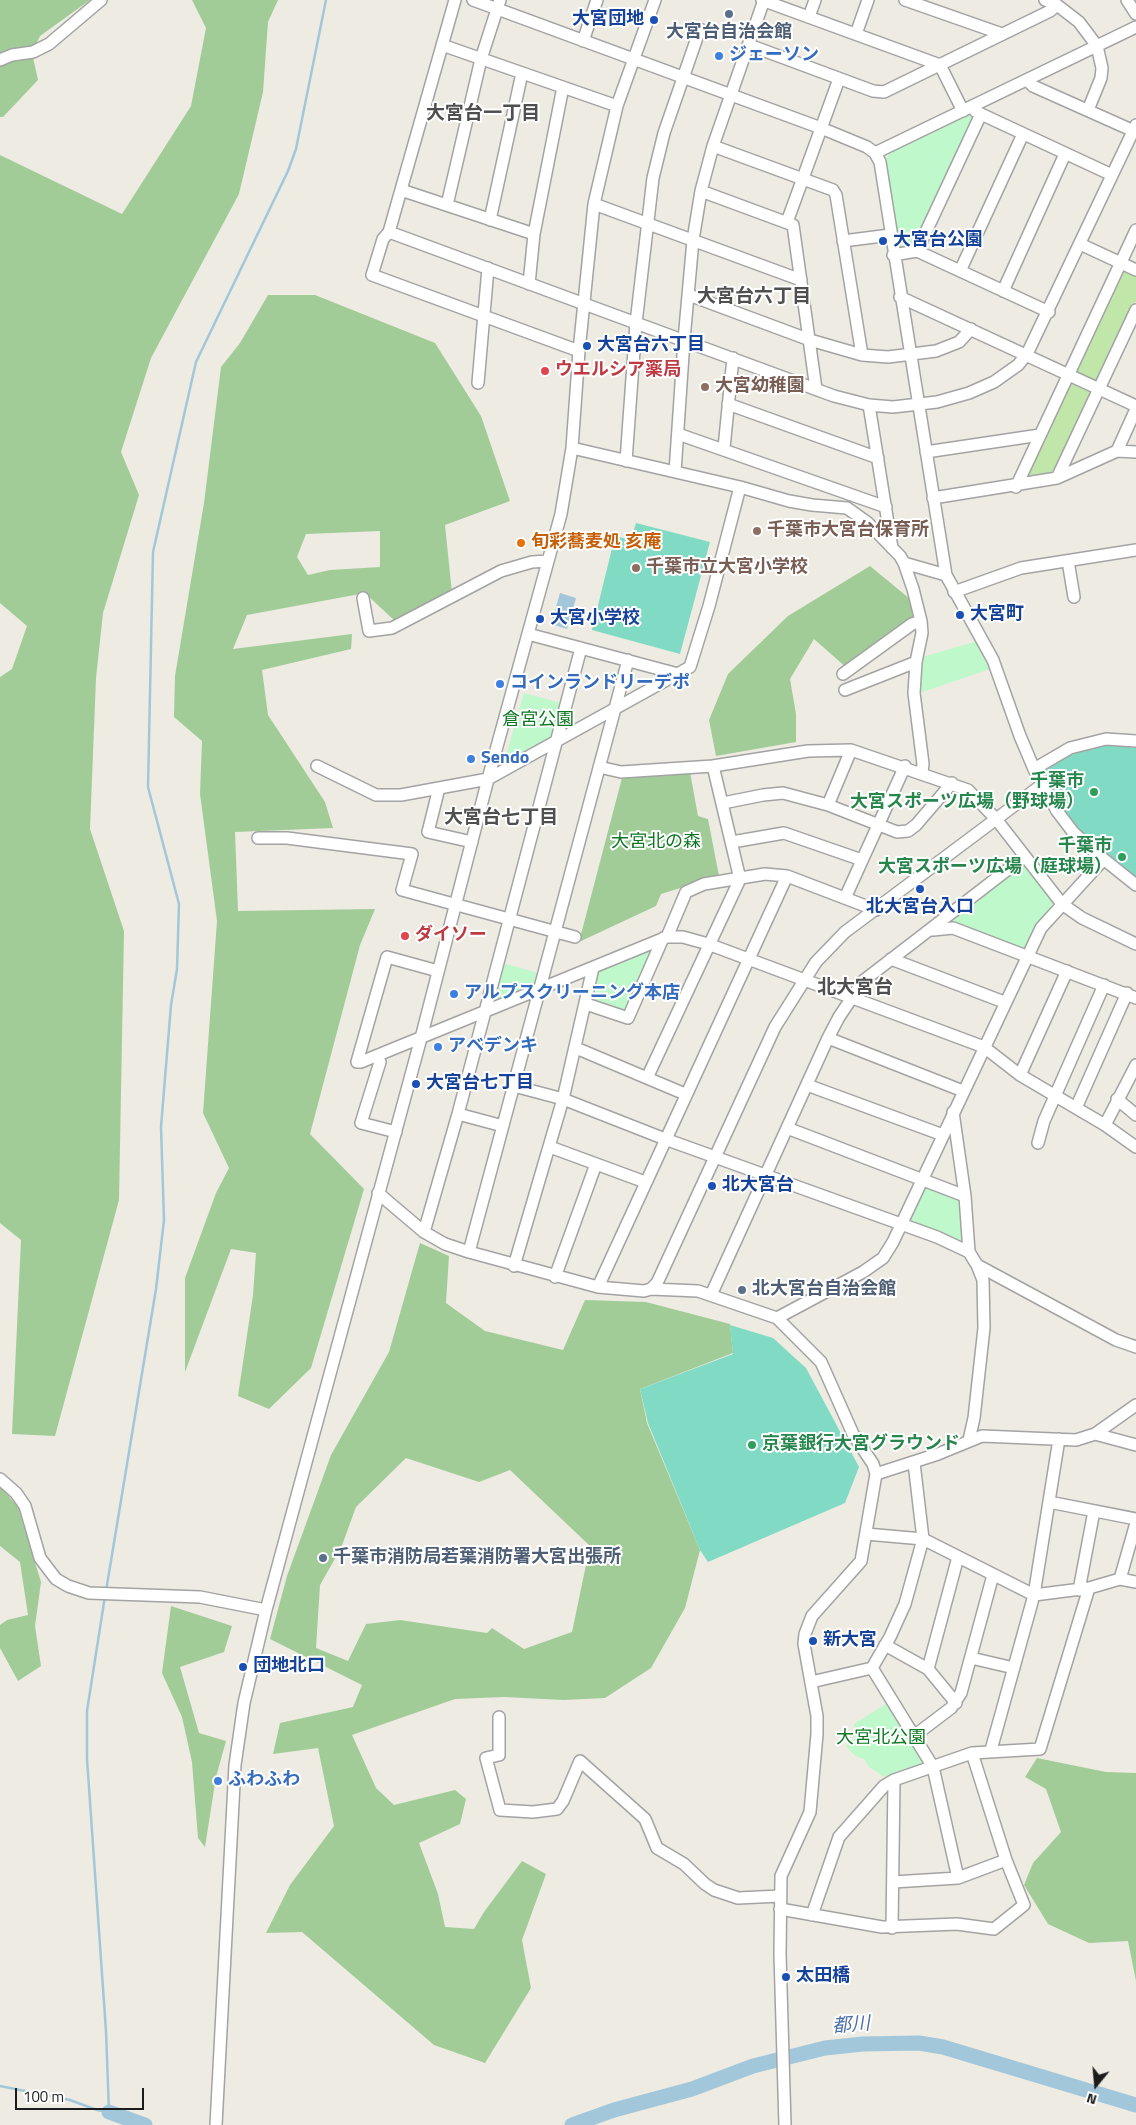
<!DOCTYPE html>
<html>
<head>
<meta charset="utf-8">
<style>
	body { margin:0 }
	#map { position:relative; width:1136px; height:2125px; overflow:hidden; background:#edebe2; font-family:"Titillium Web",sans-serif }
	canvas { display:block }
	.north { position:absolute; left:1071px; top:2060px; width:50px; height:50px; -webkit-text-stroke:4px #fff; paint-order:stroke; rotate:197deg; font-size:14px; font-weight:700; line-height:20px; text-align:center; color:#1c1c1c }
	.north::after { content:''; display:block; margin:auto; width:18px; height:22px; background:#1c1c1c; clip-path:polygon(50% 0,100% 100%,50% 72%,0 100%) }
	.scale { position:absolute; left:15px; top:2088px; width:129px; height:22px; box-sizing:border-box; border:2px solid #1c1c1c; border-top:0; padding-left:6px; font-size:15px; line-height:18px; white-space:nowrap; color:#1c1c1c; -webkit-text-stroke:4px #fff; paint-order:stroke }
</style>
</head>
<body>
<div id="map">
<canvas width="1136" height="2125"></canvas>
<div class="north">N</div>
<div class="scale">100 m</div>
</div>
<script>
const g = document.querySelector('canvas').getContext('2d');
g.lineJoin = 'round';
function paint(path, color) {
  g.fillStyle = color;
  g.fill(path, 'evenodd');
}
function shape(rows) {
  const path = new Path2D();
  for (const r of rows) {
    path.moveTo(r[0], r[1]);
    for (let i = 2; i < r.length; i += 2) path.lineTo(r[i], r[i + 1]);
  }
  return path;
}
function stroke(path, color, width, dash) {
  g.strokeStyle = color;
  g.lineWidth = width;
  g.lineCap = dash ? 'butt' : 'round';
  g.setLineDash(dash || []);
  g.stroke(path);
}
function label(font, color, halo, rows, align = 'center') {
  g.font = font + ' "Titillium Web","Noto Sans JP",sans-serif';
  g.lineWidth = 4;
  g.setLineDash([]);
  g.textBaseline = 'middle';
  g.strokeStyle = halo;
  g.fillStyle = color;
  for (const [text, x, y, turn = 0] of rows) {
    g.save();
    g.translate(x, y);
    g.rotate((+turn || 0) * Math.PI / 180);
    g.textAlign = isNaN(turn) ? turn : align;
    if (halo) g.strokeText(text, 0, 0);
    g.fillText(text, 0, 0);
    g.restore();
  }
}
const grass = shape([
	[1121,270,1136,272,1136,301,1098,381,1094,382,1076,373,1075,370],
	[1073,381,1091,390,1093,394,1056,474,1024,478,1069,382]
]);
const forest = shape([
	[0,0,90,0,40,36,32,53,38,80,3,117,0,117],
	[192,0,278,0,268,22,263,92,239,194,151,358,121,452,139,495,103,613,96,678,90,829,124,931,119,1200,55,1436,12,1434,21,1240,0,1223,0,677,12,669,27,626,0,603,0,155,122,214,191,106,206,28],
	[268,295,315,295,435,343,481,416,510,501,445,525,452,593,397,623,365,593,247,615,233,649,352,634,351,649,262,670,268,715,325,802,333,828,235,832,238,911,375,909,360,945,310,1134,364,1189,311,1368,269,1409,238,1396,253,1295,256,1253,231,1249,185,1372,185,1278,216,1193,229,1168,203,1113,217,921,200,794,202,741,174,717,175,676,204,503,221,367,240,343],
	[380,531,380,567,330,570,308,575,297,557,306,534],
	[870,566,910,599,914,623,848,669,814,639,790,679,796,714,796,742,716,756,709,720,728,674,788,616],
	[690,772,698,816,708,819,719,876,661,894,656,906,579,942,622,778],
	[420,1243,449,1256,446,1303,485,1331,563,1350,585,1300,646,1302,730,1324,733,1353,640,1389,647,1423,700,1550,685,1608,651,1668,605,1698,564,1700,504,1697,455,1699,352,1735,376,1788,394,1805,455,1790,466,1799,460,1824,419,1843,438,1894,445,1927,474,1929,484,1912,522,1861,546,1874,522,1940,531,1988,485,2063,434,2045,302,1932,266,1933,290,1885,334,1826,318,1748,273,1754,280,1723,353,1707,362,1685,270,1639,287,1576,331,1455,389,1352],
	[406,1458,479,1482,510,1470,590,1546,572,1632,524,1649,492,1628,487,1633,400,1620,366,1624,348,1661,316,1648,320,1585,341,1548,356,1507],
	[0,1486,18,1507,41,1582,35,1626,41,1666,18,1681,0,1648,0,1625,7,1620,28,1615,20,1562,0,1546],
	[171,1606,232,1626,224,1652,180,1667,199,1733,226,1741,216,1777,205,1847,198,1838,192,1762,182,1717,162,1673],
	[1037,1758,1106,1772,1136,1773,1136,1981,1128,1941,1089,1943,1048,1924,1024,1885,1033,1863,1061,1832,1046,1789,1025,1777]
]);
const park = shape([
	[967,111,975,114,917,247,896,250,884,166,888,155,902,144],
	[981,640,993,668,917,694,919,658],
	[524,693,565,704,555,737,504,763],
	[1021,864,1024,864,1054,901,1025,949,946,923],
	[654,946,627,1014,593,1003,591,999,598,970],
	[500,962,541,974,538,985,493,1004],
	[924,1186,962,1197,967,1249,908,1223],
	[889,1702,923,1758,921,1765,888,1779,869,1767,865,1760,854,1755,846,1746,854,1739,854,1724]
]);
const pitch = shape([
	[636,523,710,542,680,654,592,630,615,536,631,540],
	[1107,744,1136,748,1136,880,1123,872,1071,822,1041,771,1071,755],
	[730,1325,773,1338,806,1368,859,1467,845,1503,708,1562,700,1550,648,1423,640,1389,733,1354]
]);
const water = shape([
	[560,593,576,598,567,629,551,624]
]);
const stream = shape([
	[106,1591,156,1289,164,1220,161,1127,171,1005,177,969,179,904,148,787,153,552,196,362,288,171,296,149,326,0],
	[0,2086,70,2100,97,2110,109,2112,106,2031,87,1759,87,1711,105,1596]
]);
const river = shape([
	[109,2112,145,2125],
	[572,2125,614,2110,692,2089,753,2066,825,2048,863,2044,919,2043,943,2047,1136,2105]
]);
const minor = shape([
	[455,0,389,232,383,239,372,275,579,351],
	[473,0,821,128,867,147,875,153,880,162,946,575,993,660,1020,736,1034,769,1057,811,1073,832,1091,849,1136,885],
	[762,0,940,65,963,111],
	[905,0,1002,34],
	[1045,0,1057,5,1079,22,1097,46,1102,68,1101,78,1088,110],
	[1127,0,1136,14],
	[809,17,815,0],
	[856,34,868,0],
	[583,41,597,0],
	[442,45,617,106],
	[749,45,873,91,884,92,1050,11,1057,5],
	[0,60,12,55,33,52,49,44,101,0],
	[1027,80,1033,86,1136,132],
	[972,106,975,111,981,114,1112,175],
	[713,146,833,190,836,195,862,355],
	[875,153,1136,27],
	[401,190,534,234],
	[701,191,793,225,816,389],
	[594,204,801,280],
	[447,205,481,59,500,0],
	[490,220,522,73],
	[787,222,839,79],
	[389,232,834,396,869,405,893,407,937,402,969,393,994,382,1018,365,1027,354,1136,125],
	[843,241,890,235],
	[1080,244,1136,270],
	[917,251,981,114],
	[893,255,917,251,1049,312],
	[960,271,1023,134],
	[529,284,534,234,563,87],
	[1003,291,1065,154],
	[689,295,810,340,862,355,888,357,936,351,959,342,971,329],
	[900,297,1136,406],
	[478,383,488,268],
	[728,404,878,458],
	[869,405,892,548],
	[678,434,886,507],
	[572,448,740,487,789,501,812,505,847,508,868,523,900,556,904,563,913,589,921,621,922,633,916,662,914,693,923,764,922,773],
	[724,448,733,358],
	[1117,451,1136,409],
	[926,452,1040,435],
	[626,461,636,323,653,178,664,133,700,29],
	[675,472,684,340,693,240,701,191,713,146,764,0],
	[1057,478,1136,310],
	[1016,487,1136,230],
	[933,498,1057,478,1117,451,1136,452],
	[1068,561,1074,597],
	[904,563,946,575],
	[954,592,1021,568,1136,550],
	[363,598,369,631,392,628,501,571,532,562,548,561],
	[528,634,678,674],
	[843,674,912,624,921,621],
	[845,690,916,662],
	[317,766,376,795,401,795,488,779,690,667,709,606,740,487],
	[599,767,621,772,713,766],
	[1034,769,1070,748,1106,739,1136,741],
	[439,788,428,832,472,842],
	[723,803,763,795,783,793,828,805,897,832,908,831,916,825,952,783],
	[828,805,851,750],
	[258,838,287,838,412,854,402,890,575,937],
	[732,842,784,833,862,860],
	[845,898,905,766],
	[933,930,953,928,1136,998],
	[667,937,686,892,704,884,765,874,787,876,876,910],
	[891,959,1004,1002],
	[438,971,387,957,357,1062,361,1062,667,937,683,937,708,944,984,1047,1020,1075,1105,1125,1136,1147],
	[586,1004,628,1018,663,938],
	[828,1038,963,1091],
	[576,1048,647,1078,740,879,713,766,808,751,851,750,968,790,996,819,1062,904,1082,918,1136,944],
	[376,1056,380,1062,361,1123,396,1132],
	[1020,1075,1067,971],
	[647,1078,685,1094],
	[807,1085,943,1135],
	[514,1086,563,1099,665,1139,937,1237,969,1252,977,1265,1116,1340,1136,1347],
	[1117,1099,1136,1115],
	[1076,1108,1127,993],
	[953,1112,965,1196,969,1252],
	[458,1114,503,1126],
	[1105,1125,1136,1065],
	[787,1128,965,1196],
	[1038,1143,1044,1121,1104,985],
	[550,1147,645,1182],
	[378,1193,424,1232,445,1244,469,1252,598,1287,644,1291,651,1289,698,1291,777,1318,821,1362,853,1434,873,1464,876,1474,861,1561,812,1616,805,1634,804,1644,817,1716,817,1734,810,1812,781,1876,780,1954,785,2125],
	[424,1232,458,1114,581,648],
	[469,1252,628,660],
	[514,1266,563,1099,593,968],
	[555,1277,596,1164],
	[598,1287,787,876],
	[651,1289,657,1283,775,1027,816,962,845,932,1043,784],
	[711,1295,828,1038,839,1017,863,981,1024,857],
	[777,1318,863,1272,883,1258,893,1242,1041,928,1103,860],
	[1095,1434,1136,1445],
	[969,1440,974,1418,984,1328,983,1280,977,1265],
	[876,1474,938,1454,982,1436,1076,1440,1095,1434,1136,1405],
	[0,1479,16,1493,25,1506,40,1558,56,1579,68,1586,89,1593,200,1597,266,1610],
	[1049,1502,1136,1519],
	[866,1534,923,1539,1034,1595,1089,1588],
	[1120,1579,1136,1523],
	[1079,1590,1094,1511],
	[885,1645,928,1669,956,1703],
	[971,1658,1014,1668],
	[872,1668,933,1767,958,1878],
	[928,1669,958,1557],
	[811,1682,872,1668,890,1637,905,1604,923,1539,914,1463],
	[499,1717,499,1755,486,1758,500,1810,533,1812,557,1809,563,1801,580,1761,645,1819,657,1848,684,1864,705,1884,714,1890,738,1898,780,1896],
	[914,1736,951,1708,961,1693,993,1575],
	[991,1750,1034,1595,1059,1439],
	[893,1882,958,1878,1006,1860],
	[780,1909,882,1927,957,1924,994,1929,1024,1905,1006,1860,972,1753],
	[812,1915,839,1837,884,1786,894,1780],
	[892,1928,894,1780,972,1753,1040,1749,1089,1588,1120,1579,1136,1582],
	[216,2125,235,1765,244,1703,266,1610,421,1038,488,779,561,514,572,448,579,351,594,204,617,106,655,0]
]);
const markers = [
	[729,14,5,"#5c6f8a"],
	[654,20,5,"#1a4fb4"],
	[719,56,5,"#3f7fe0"],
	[883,241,5,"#1a4fb4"],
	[587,346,5,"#1a4fb4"],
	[545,371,5,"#e0444e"],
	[705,387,5,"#8d6e63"],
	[757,531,5,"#8d6e63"],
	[521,543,5,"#e8710a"],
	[636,568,5,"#8d6e63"],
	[960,615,5,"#1a4fb4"],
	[540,619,5,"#1a4fb4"],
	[500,684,5,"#3f7fe0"],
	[471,759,5,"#3f7fe0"],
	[1094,792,5,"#2e9e5b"],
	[1122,857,5,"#2e9e5b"],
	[920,889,5,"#1a4fb4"],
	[405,936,5,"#e0444e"],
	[454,994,5,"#3f7fe0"],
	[438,1047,5,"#3f7fe0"],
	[416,1084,5,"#1a4fb4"],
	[712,1186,5,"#1a4fb4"],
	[742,1290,5,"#5c6f8a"],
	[752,1445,5,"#2e9e5b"],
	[323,1558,5,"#5c6f8a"],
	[813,1641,5,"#1a4fb4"],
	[243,1667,5,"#1a4fb4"],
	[218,1781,5,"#3f7fe0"],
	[786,1977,5,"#1a4fb4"]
];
const transitNames = [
	["大宮団地",644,20,"right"],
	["大宮台公園",893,241],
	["大宮台六丁目",597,346],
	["大宮町",970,615],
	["大宮小学校",550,619],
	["北大宮台入口",920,908,"center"],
	["大宮台七丁目",426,1084],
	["北大宮台",722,1186],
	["新大宮",823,1641],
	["団地北口",253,1667],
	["太田橋",796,1977]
];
const serviceNames = [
	["大宮台自治会館",729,33,"center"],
	["北大宮台自治会館",752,1290],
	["千葉市消防局若葉消防署大宮出張所",333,1558]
];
const shopNames = [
	["ジェーソン",729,56],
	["コインランドリーデポ",510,684],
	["Sendo",481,759],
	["アルプスクリーニング本店",464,994],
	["アベデンキ",448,1047],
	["ふわふわ",228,1781]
];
const healthNames = [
	["ウエルシア薬局",555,371],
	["ダイソー",415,936]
];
const educationNames = [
	["大宮幼稚園",715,387],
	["千葉市大宮台保育所",767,531],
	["千葉市立大宮小学校",646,568]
];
const foodNames = [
	["旬彩蕎麦処 亥庵",531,543]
];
const parkNames = [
	["倉宮公園",538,721],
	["大宮北の森",656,843],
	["大宮北公園",881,1739]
];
const leisureNames = [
	["千葉市",1084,782],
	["大宮スポーツ広場（野球場）",1084,803],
	["千葉市",1112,847],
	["大宮スポーツ広場（庭球場）",1112,868],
	["京葉銀行大宮グラウンド",762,1445,"left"]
];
const neighbourhoodNames = [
	["大宮台一丁目",483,114],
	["大宮台六丁目",754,297],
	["大宮台七丁目",501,818],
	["北大宮台",855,988]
];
const waterNames = [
	["都川",851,2026,-5]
];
paint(grass, '#c0e7a9');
paint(forest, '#a1cc98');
paint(park, '#bff8cb');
paint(pitch, '#81dbc4');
paint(water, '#a3c7da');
stroke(stream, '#a3c7da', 2.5);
stroke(river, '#a3c7da', 15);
stroke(minor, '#a3a3a3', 14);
stroke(minor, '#fff', 11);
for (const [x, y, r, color] of markers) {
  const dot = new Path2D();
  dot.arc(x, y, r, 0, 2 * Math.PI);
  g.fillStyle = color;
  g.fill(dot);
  stroke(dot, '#fff', 2);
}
label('bold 18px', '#164399', '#fff', transitNames, 'left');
label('bold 18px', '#4e5e75', '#fff', serviceNames, 'left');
label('bold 18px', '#366cbe', '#fff', shopNames, 'left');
label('bold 18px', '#be3a42', '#fff', healthNames, 'left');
label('bold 18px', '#785e54', '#fff', educationNames, 'left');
label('bold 18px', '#c56008', '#fff', foodNames, 'left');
label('18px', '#0e7724', '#fff', parkNames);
label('bold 18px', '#27864d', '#fff', leisureNames, 'right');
label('bold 19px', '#4f4f4f', '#fff', neighbourhoodNames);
label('italic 19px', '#4c6fa9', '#fff', waterNames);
</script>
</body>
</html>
